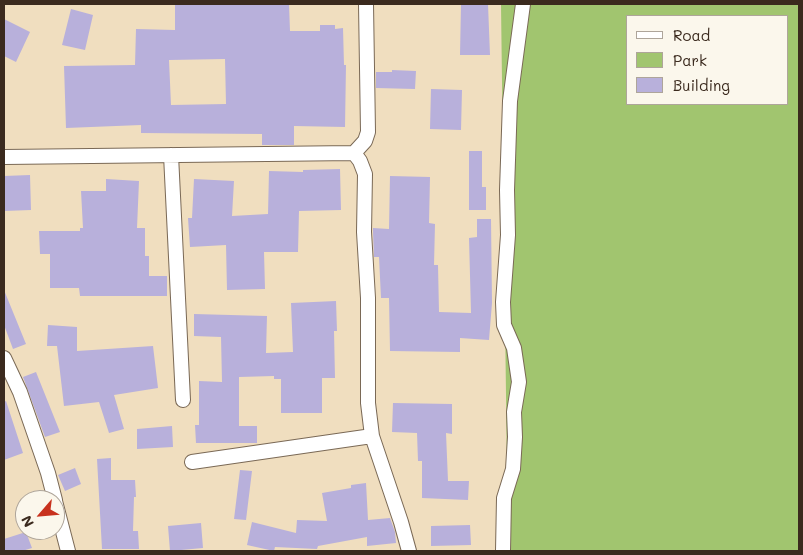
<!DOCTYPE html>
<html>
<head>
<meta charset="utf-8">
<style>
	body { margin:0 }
	#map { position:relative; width:803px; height:555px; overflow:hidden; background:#f0debf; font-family:Mali,sans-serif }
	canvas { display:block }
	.frame { position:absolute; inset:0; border:5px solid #3b2a1e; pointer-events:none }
	.legend { position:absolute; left:626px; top:15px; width:162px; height:90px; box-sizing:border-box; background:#fbf7ec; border:1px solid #aea59a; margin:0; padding:6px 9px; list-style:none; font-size:15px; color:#3b2a1e }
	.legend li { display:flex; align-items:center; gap:10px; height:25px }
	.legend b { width:25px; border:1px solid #aea59a }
	.north { position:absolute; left:15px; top:490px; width:50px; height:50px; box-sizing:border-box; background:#fbf7ec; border:1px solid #aea59a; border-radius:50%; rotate:243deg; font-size:14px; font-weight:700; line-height:20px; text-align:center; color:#3b2a1e }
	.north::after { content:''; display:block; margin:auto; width:18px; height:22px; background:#c8321e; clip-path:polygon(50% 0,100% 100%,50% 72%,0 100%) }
</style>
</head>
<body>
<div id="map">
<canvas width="803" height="555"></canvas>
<div class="frame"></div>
<ul class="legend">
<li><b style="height:6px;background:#fff"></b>Road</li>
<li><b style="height:14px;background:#a1c56f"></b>Park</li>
<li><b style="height:14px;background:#b8b0db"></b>Building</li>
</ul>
<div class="north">N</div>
</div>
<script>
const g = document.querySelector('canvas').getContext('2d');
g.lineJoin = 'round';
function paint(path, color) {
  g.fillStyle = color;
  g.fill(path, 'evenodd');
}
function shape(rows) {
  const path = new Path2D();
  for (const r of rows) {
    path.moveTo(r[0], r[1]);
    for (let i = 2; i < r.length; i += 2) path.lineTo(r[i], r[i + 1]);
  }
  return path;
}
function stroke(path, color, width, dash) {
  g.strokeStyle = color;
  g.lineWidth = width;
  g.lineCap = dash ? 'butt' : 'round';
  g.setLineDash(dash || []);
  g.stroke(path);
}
const green = shape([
	[501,4,799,4,799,551,508,551],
	[627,16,787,16,787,104,627,104]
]);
const building = shape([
	[175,4,289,4,290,31,320,31,320,25,335,25,335,29,343,28,344,65,346,65,345,127,294,126,294,145,262,145,262,134,141,133,141,125,66,128,64,66,135,65,136,29,175,30],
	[225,59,226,104,171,105,169,60],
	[461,4,488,4,490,55,460,55],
	[71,9,93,15,85,50,62,45],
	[4,19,30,32,16,62,4,56],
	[392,70,416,71,415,89,376,88,376,72,392,72],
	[431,89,462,90,461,130,430,129],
	[469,151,482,151,482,187,486,187,486,210,469,210],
	[340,169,341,210,299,211,298,252,264,252,265,289,227,290,226,245,190,247,188,218,192,218,194,179,234,181,232,216,268,214,269,171,303,172,303,170],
	[30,175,31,210,4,211,4,176],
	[390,176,430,177,429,223,435,224,434,265,438,265,439,312,471,313,469,238,477,237,477,219,491,219,492,303,489,340,460,338,460,352,390,351,389,298,381,298,379,257,374,257,373,232,373,228,389,229],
	[106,179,139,181,137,228,145,228,145,256,149,256,149,276,167,276,167,296,80,296,79,288,50,288,50,254,40,254,39,231,80,231,80,228,83,228,81,191,106,191],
	[4,290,26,344,13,349,4,325],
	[336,301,337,331,334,331,335,378,322,378,322,413,281,413,281,379,274,379,274,376,239,377,239,426,257,426,257,443,196,443,195,425,199,425,199,381,222,382,221,337,194,336,194,314,267,316,266,353,293,352,291,303],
	[48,325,77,327,77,351,153,346,158,388,114,395,124,429,109,433,99,402,64,406,57,346,47,346],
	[36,372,60,432,45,437,23,377],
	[6,401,23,453,4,460,4,402],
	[393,403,452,404,452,434,446,433,448,481,469,481,468,500,422,498,422,461,418,461,417,433,392,432],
	[172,426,173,447,137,449,137,429],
	[111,458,111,480,135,480,136,497,134,497,133,531,138,531,139,549,102,549,97,459],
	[75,468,81,484,65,491,58,475],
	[240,470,252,471,246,520,234,519],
	[366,483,368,520,390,518,395,532,396,543,367,546,367,537,318,546,317,549,275,547,274,551,247,545,252,522,296,533,297,520,327,521,322,493,351,488,351,485],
	[201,523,203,548,170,551,168,526],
	[470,525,471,545,431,546,431,526],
	[26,532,32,548,22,551,4,551,4,539]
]);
const minor = shape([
	[354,153,360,161,365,174,364,232,368,298,368,403,372,436,401,522,409,551],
	[171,155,183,400],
	[4,157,354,153,365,141,368,132,366,4],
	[4,358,20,392,48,473,55,500],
	[192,462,372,436],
	[55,501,68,551],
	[503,551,504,498,513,469,515,437,514,412,519,382,514,348,504,325,503,302,508,235,507,190,510,101,523,4]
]);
paint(green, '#a1c56f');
paint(building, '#b8b0db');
stroke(minor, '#7a6956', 16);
stroke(minor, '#fff', 14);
</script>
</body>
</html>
